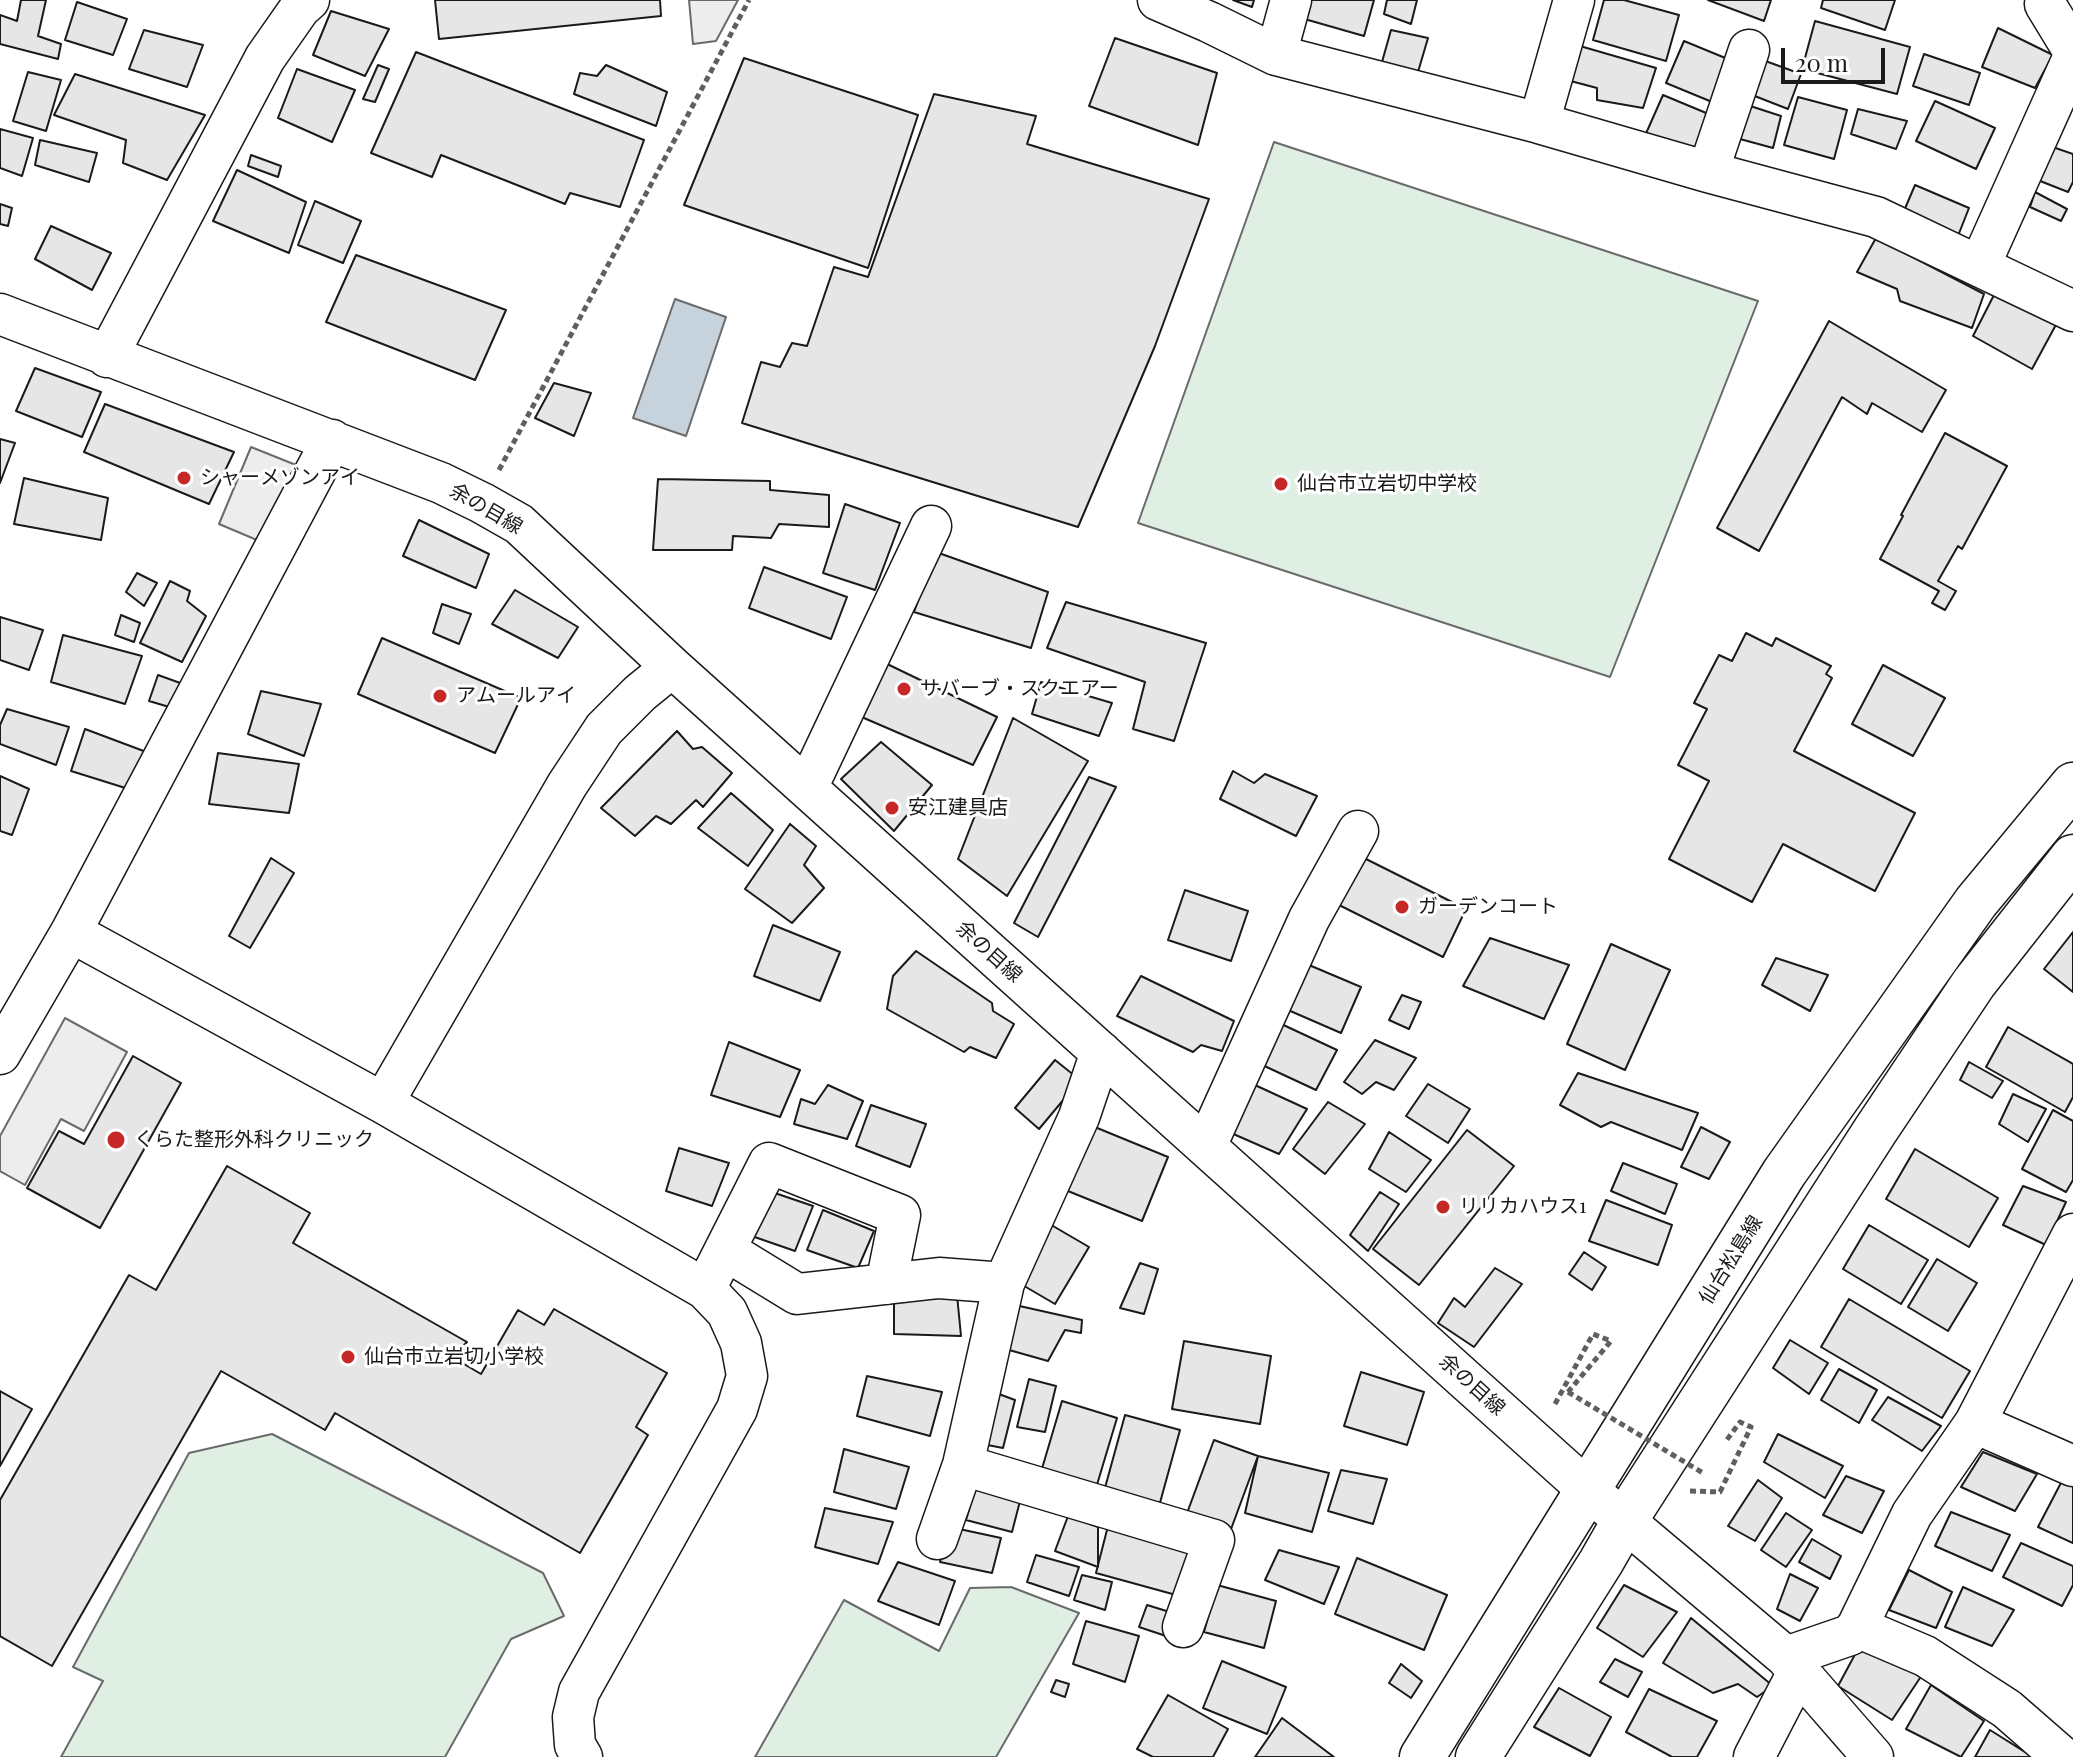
<!DOCTYPE html>
<html>
<head>
<meta charset="utf-8">
<style>
	body { margin:0 }
	#map { position:relative; width:2073px; height:1757px; overflow:hidden; background:#fff; font-family:"Playfair Display",serif }
	canvas { display:block }
	.scale { position:absolute; left:1781px; top:48px; width:104px; height:36px; box-sizing:border-box; border:4px solid #1a1a1a; border-top:0; padding-left:10px; font-size:24px; line-height:28px; white-space:nowrap; color:#1a1a1a; -webkit-text-stroke:6px #fff; paint-order:stroke }
</style>
</head>
<body>
<div id="map">
<canvas width="2073" height="1757"></canvas>
<div class="scale">20 m</div>
</div>
<script>
const g = document.querySelector('canvas').getContext('2d');
g.lineJoin = 'round';
function paint(path, color) {
  g.fillStyle = color;
  g.fill(path, 'evenodd');
}
function shape(rows) {
  const path = new Path2D();
  for (const r of rows) {
    path.moveTo(r[0], r[1]);
    for (let i = 2; i < r.length; i += 2) path.lineTo(r[i], r[i + 1]);
  }
  return path;
}
function stroke(path, color, width, dash) {
  g.strokeStyle = color;
  g.lineWidth = width;
  g.lineCap = dash ? 'butt' : 'round';
  g.setLineDash(dash || []);
  g.stroke(path);
}
function label(font, color, halo, rows, align = 'center') {
  g.font = font + ' "Playfair Display","Noto Sans JP",serif';
  g.lineWidth = 6;
  g.setLineDash([]);
  g.textBaseline = 'middle';
  g.strokeStyle = halo;
  g.fillStyle = color;
  for (const [text, x, y, turn = 0] of rows) {
    g.save();
    g.translate(x, y);
    g.rotate((+turn || 0) * Math.PI / 180);
    g.textAlign = isNaN(turn) ? turn : align;
    if (halo) g.strokeText(text, 0, 0);
    g.fillText(text, 0, 0);
    g.restore();
  }
}
const green = shape([
	[1274,142,1758,301,1610,677,1138,523,1274,142],
	[272,1434,543,1573,564,1616,511,1639,445,1757,61,1757,103,1681,73,1667,189,1453,272,1434],
	[1011,1587,1079,1613,996,1757,755,1757,844,1600,939,1651,970,1588,1011,1587]
]);
const parking = shape([
	[689,0,738,0,716,41,693,44,689,0],
	[251,447,296,465,264,543,219,524,251,447],
	[65,1018,127,1052,84,1131,61,1119,25,1185,0,1171,0,1136,65,1018]
]);
const water = shape([
	[675,299,726,317,686,436,633,418,675,299]
]);
const building = shape([
	[21,0,46,0,38,36,61,44,58,59,0,44,0,15,17,21,21,0],
	[435,0,660,0,661,16,439,39,435,0],
	[1233,0,1254,0,1252,7,1233,0],
	[1300,0,1374,0,1364,36,1294,16,1300,0],
	[1387,0,1417,0,1411,24,1384,14,1387,0],
	[1604,0,1624,0,1679,15,1666,61,1593,40,1604,0],
	[1708,0,1771,0,1764,21,1708,0],
	[1823,0,1895,0,1885,30,1821,8,1823,0],
	[77,2,127,19,113,55,65,40,77,2],
	[331,11,389,29,365,76,313,55,331,11],
	[1815,21,1910,47,1897,94,1802,69,1815,21],
	[1998,28,2053,55,2035,88,1982,67,1998,28],
	[144,30,203,45,187,87,129,69,144,30],
	[1391,30,1428,38,1418,72,1382,62,1391,30],
	[1115,38,1217,73,1198,145,1089,106,1115,38],
	[1684,41,1735,62,1717,104,1666,83,1684,41],
	[1573,44,1656,68,1643,108,1597,100,1597,88,1563,79,1573,44],
	[416,52,644,140,620,207,570,193,565,204,441,155,432,177,371,153,416,52],
	[1924,54,1980,73,1969,105,1913,86,1924,54],
	[744,58,918,115,868,268,684,205,744,58],
	[1760,59,1801,74,1788,109,1747,93,1760,59],
	[378,65,389,69,375,102,363,99,378,65],
	[606,65,667,92,656,126,574,94,580,73,597,76,606,65],
	[297,69,355,90,332,142,278,118,297,69],
	[28,72,61,80,46,131,13,121,28,72],
	[75,74,205,115,167,180,123,163,126,140,54,115,75,74],
	[934,94,1036,116,1027,144,1209,199,1155,346,1078,527,742,423,761,362,780,367,792,343,807,346,834,267,868,277,934,94],
	[1663,95,1711,115,1693,158,1644,138,1663,95],
	[1798,97,1847,110,1834,159,1784,145,1798,97],
	[1935,101,1995,128,1976,169,1916,141,1935,101],
	[1741,103,1781,116,1773,148,1729,136,1741,103],
	[1858,109,1907,121,1896,149,1851,134,1858,109],
	[0,129,33,138,22,176,0,168,0,129],
	[40,140,97,153,89,182,35,165,40,140],
	[2044,144,2073,154,2073,182,2068,192,2030,177,2044,144],
	[251,155,281,166,278,177,248,166,251,155],
	[237,170,306,202,289,253,213,221,237,170],
	[1915,185,1969,208,1956,241,1901,218,1915,185],
	[2035,192,2067,209,2061,221,2030,207,2035,192],
	[315,201,361,221,343,263,298,245,315,201],
	[0,204,12,208,8,226,0,224,0,204],
	[51,226,111,253,92,290,35,259,51,226],
	[1876,238,1984,294,1972,328,1900,301,1897,289,1857,272,1876,238],
	[356,255,506,310,475,380,326,322,356,255],
	[1995,293,2058,321,2032,369,1973,336,1995,293],
	[1829,321,1946,390,1922,432,1872,403,1867,414,1842,397,1759,551,1717,528,1829,321],
	[35,368,101,392,82,437,16,411,35,368],
	[554,383,591,393,574,436,535,418,554,383],
	[105,404,234,452,209,504,84,452,105,404],
	[1945,433,2007,466,1962,549,1958,546,1938,581,1956,591,1945,610,1932,603,1939,591,1880,559,1903,516,1901,515,1945,433],
	[0,439,15,443,0,483,0,439],
	[24,478,108,498,101,540,14,524,24,478],
	[658,479,770,481,770,490,829,495,829,527,779,524,771,538,733,536,732,550,653,550,658,479],
	[845,504,900,523,875,590,823,573,845,504],
	[419,520,489,554,476,588,403,556,419,520],
	[936,552,1048,592,1031,648,914,612,936,552],
	[764,567,847,597,831,639,749,608,764,567],
	[137,573,157,583,144,606,126,592,137,573],
	[170,581,190,591,187,601,206,616,182,662,140,643,170,581],
	[515,590,578,627,558,658,492,624,515,590],
	[1066,602,1206,643,1174,741,1133,729,1145,682,1047,648,1066,602],
	[442,604,471,614,459,644,433,633,442,604],
	[121,615,140,623,134,642,115,635,121,615],
	[0,617,43,630,29,670,0,660,0,617],
	[1746,633,1772,646,1776,638,1831,666,1826,674,1832,678,1794,751,1915,813,1875,891,1783,844,1752,902,1669,859,1709,781,1678,765,1707,709,1694,703,1719,655,1732,661,1746,633],
	[63,635,142,656,125,704,51,682,63,635],
	[382,638,521,698,495,753,358,694,382,638],
	[883,662,997,717,973,765,857,715,883,662],
	[1883,665,1945,698,1913,756,1852,724,1883,665],
	[158,675,183,684,176,709,149,701,158,675],
	[1041,682,1112,703,1099,736,1032,714,1041,682],
	[261,691,321,704,304,756,248,734,261,691],
	[7,709,69,727,56,765,0,744,0,725,7,709],
	[1013,718,1088,761,1007,896,958,859,1013,718],
	[85,729,149,753,135,791,71,771,85,729],
	[677,731,693,749,702,747,732,773,703,807,696,800,671,824,656,816,635,836,601,808,677,731],
	[881,742,932,785,894,831,841,779,881,742],
	[218,753,299,764,289,813,209,804,218,753],
	[1233,771,1254,783,1265,774,1317,796,1296,836,1220,799,1233,771],
	[0,776,29,789,12,835,0,831,0,776],
	[1089,777,1116,787,1038,937,1014,923,1089,777],
	[731,793,773,830,748,866,698,828,731,793],
	[790,824,816,846,804,865,824,888,792,923,745,889,790,824],
	[1362,857,1466,909,1443,957,1337,904,1362,857],
	[271,858,294,873,250,948,229,936,271,858],
	[1185,890,1248,911,1231,961,1168,940,1185,890],
	[773,925,840,952,820,1001,754,976,773,925],
	[2073,932,2073,992,2044,969,2073,932],
	[1490,938,1569,965,1544,1019,1463,986,1490,938],
	[1611,944,1670,970,1625,1070,1567,1044,1611,944],
	[916,951,992,1003,993,1011,1014,1024,996,1058,970,1047,964,1052,887,1009,893,976,916,951],
	[1776,958,1828,975,1810,1011,1762,985,1776,958],
	[1309,965,1361,987,1341,1033,1288,1010,1309,965],
	[1141,976,1234,1021,1222,1051,1201,1045,1193,1052,1117,1016,1141,976],
	[1402,995,1421,1002,1409,1029,1389,1020,1402,995],
	[1277,1022,1337,1050,1316,1090,1258,1063,1277,1022],
	[2008,1027,2073,1064,2073,1097,2065,1112,1986,1067,2008,1027],
	[1375,1040,1416,1058,1394,1090,1376,1082,1362,1094,1344,1082,1375,1040],
	[729,1042,800,1070,780,1117,711,1095,729,1042],
	[133,1056,181,1083,100,1228,27,1188,59,1131,84,1144,133,1056],
	[1055,1060,1080,1080,1039,1129,1015,1108,1055,1060],
	[1969,1062,2003,1081,1992,1098,1960,1080,1969,1062],
	[1578,1073,1698,1113,1682,1150,1611,1122,1601,1127,1560,1105,1578,1073],
	[1244,1080,1307,1109,1279,1154,1222,1129,1244,1080],
	[1428,1084,1470,1109,1448,1143,1406,1116,1428,1084],
	[828,1085,863,1101,847,1139,794,1124,801,1099,815,1104,828,1085],
	[2013,1094,2046,1109,2028,1142,1999,1124,2013,1094],
	[1328,1102,1365,1124,1325,1174,1293,1149,1328,1102],
	[871,1105,926,1124,910,1167,856,1146,871,1105],
	[2053,1110,2073,1121,2073,1180,2066,1192,2022,1169,2053,1110],
	[1085,1123,1168,1157,1142,1221,1058,1187,1085,1123],
	[1701,1127,1730,1142,1709,1179,1681,1167,1701,1127],
	[1467,1130,1514,1166,1419,1285,1373,1249,1467,1130],
	[1389,1132,1431,1160,1406,1192,1369,1169,1389,1132],
	[679,1148,729,1163,712,1206,666,1191,679,1148],
	[1915,1149,1998,1198,1969,1247,1886,1199,1915,1149],
	[1623,1163,1677,1184,1665,1214,1611,1191,1623,1163],
	[227,1166,310,1213,293,1243,467,1342,452,1357,481,1374,518,1310,544,1325,554,1309,667,1373,636,1427,648,1435,580,1553,335,1413,325,1430,221,1371,52,1666,0,1636,0,1500,129,1275,156,1290,227,1166],
	[2023,1186,2066,1202,2046,1245,2003,1225,2023,1186],
	[766,1190,813,1206,795,1251,743,1233,766,1190],
	[1380,1192,1399,1204,1368,1251,1350,1235,1380,1192],
	[1606,1200,1672,1225,1658,1265,1589,1241,1606,1200],
	[823,1210,874,1231,858,1268,807,1250,823,1210],
	[1041,1219,1089,1247,1055,1304,1007,1276,1041,1219],
	[1869,1225,1928,1260,1901,1304,1843,1269,1869,1225],
	[1584,1252,1606,1267,1592,1290,1569,1274,1584,1252],
	[1937,1259,1977,1283,1948,1331,1908,1307,1937,1259],
	[1140,1263,1158,1269,1144,1314,1120,1308,1140,1263],
	[1495,1268,1522,1284,1474,1347,1438,1323,1454,1298,1465,1307,1495,1268],
	[894,1295,957,1295,961,1336,894,1334,894,1295],
	[1849,1299,1970,1371,1942,1418,1821,1347,1849,1299],
	[1015,1305,1082,1320,1081,1333,1065,1330,1048,1361,1002,1348,1015,1305],
	[1790,1340,1828,1363,1809,1394,1773,1368,1790,1340],
	[1184,1341,1271,1356,1260,1424,1172,1409,1184,1341],
	[1839,1369,1877,1390,1859,1423,1821,1400,1839,1369],
	[1361,1372,1424,1392,1407,1445,1344,1426,1361,1372],
	[867,1376,942,1392,930,1436,857,1416,867,1376],
	[1029,1379,1056,1386,1045,1432,1017,1427,1029,1379],
	[988,1390,1015,1400,1003,1448,977,1443,988,1390],
	[0,1391,32,1409,0,1466,0,1391],
	[1888,1397,1941,1426,1922,1451,1872,1420,1888,1397],
	[1062,1401,1117,1418,1096,1488,1041,1472,1062,1401],
	[1125,1415,1180,1430,1158,1510,1103,1495,1125,1415],
	[1778,1434,1843,1466,1825,1498,1764,1462,1778,1434],
	[1214,1440,1258,1456,1227,1540,1183,1524,1214,1440],
	[844,1449,909,1467,896,1509,834,1492,844,1449],
	[1983,1452,2037,1474,2015,1511,1961,1487,1983,1452],
	[1258,1456,1329,1473,1312,1532,1245,1513,1258,1456],
	[1341,1470,1387,1479,1373,1524,1328,1511,1341,1470],
	[1846,1476,1884,1491,1862,1533,1823,1515,1846,1476],
	[2064,1477,2073,1483,2073,1543,2038,1527,2064,1477],
	[1758,1480,1782,1498,1755,1541,1728,1526,1758,1480],
	[975,1489,1020,1501,1012,1532,966,1520,975,1489],
	[825,1508,893,1522,878,1564,815,1547,825,1508],
	[1951,1512,2010,1535,1992,1571,1935,1546,1951,1512],
	[1786,1513,1812,1530,1786,1567,1761,1550,1786,1513],
	[1068,1516,1098,1527,1098,1567,1055,1551,1068,1516],
	[1109,1522,1201,1546,1187,1598,1096,1573,1109,1522],
	[950,1527,1001,1538,992,1573,940,1562,950,1527],
	[1812,1539,1841,1556,1830,1579,1799,1562,1812,1539],
	[2021,1543,2073,1566,2073,1585,2062,1606,2003,1577,2021,1543],
	[1279,1550,1339,1567,1324,1604,1265,1580,1279,1550],
	[1036,1555,1079,1567,1069,1596,1027,1582,1036,1555],
	[1357,1558,1447,1595,1424,1650,1335,1614,1357,1558],
	[898,1562,955,1581,939,1625,878,1601,898,1562],
	[1909,1570,1952,1592,1936,1628,1889,1610,1909,1570],
	[1790,1574,1818,1588,1800,1621,1777,1609,1790,1574],
	[1082,1575,1112,1582,1105,1610,1074,1600,1082,1575],
	[1217,1585,1276,1601,1264,1648,1204,1632,1217,1585],
	[1624,1585,1677,1612,1643,1657,1597,1628,1624,1585],
	[1963,1587,2014,1610,1992,1646,1945,1627,1963,1587],
	[1147,1605,1173,1613,1166,1636,1139,1627,1147,1605],
	[1691,1618,1773,1686,1757,1697,1738,1684,1713,1693,1663,1663,1691,1618],
	[1086,1621,1139,1636,1125,1682,1073,1664,1086,1621],
	[1859,1647,1922,1675,1892,1720,1838,1686,1859,1647],
	[1615,1659,1642,1672,1628,1697,1600,1682,1615,1659],
	[1222,1661,1286,1687,1267,1734,1203,1708,1222,1661],
	[1401,1664,1422,1681,1411,1698,1389,1683,1401,1664],
	[1056,1680,1069,1684,1065,1697,1051,1692,1056,1680],
	[1931,1685,1984,1721,1961,1757,1906,1729,1931,1685],
	[1559,1688,1611,1717,1590,1756,1534,1727,1559,1688],
	[1649,1689,1717,1721,1697,1757,1672,1757,1626,1732,1649,1689],
	[1168,1695,1228,1729,1213,1757,1153,1757,1137,1749,1168,1695],
	[1282,1718,1334,1757,1255,1757,1282,1718],
	[1990,1730,2033,1757,1975,1757,1990,1730]
]);
const path = shape([
	[499,470,749,0],
	[1555,1404,1593,1334,1611,1341,1568,1392],
	[1690,1491,1720,1492,1751,1427,1740,1422,1726,1441]
]);
const minor = shape([
	[1158,0,1209,22,1276,55,1539,123,1708,172,1876,217,2073,311],
	[2046,0,2045,4,2073,50],
	[1276,55,1291,0],
	[1539,123,1574,0],
	[1708,172,1749,50],
	[1980,265,2073,58],
	[0,314,441,483,482,503,519,524,672,667,1588,1490,1786,1657,1873,1757],
	[107,357,265,58,300,8,309,0],
	[807,788,931,526],
	[71,932,383,1103,705,1289,727,1312,741,1343,747,1376,737,1409,579,1692,573,1717,575,1745,582,1757],
	[0,1054,71,932,332,440],
	[383,1103,567,785,604,729,640,693,672,667],
	[1206,1146,1309,919,1358,831],
	[725,1250,797,1294,939,1278,1004,1283],
	[705,1289,769,1163,900,1215,886,1284],
	[1975,1423,2073,1466],
	[963,1465,1214,1540,1183,1627],
	[937,1539,963,1465,1004,1283,1079,1117,1101,1052],
	[1857,1627,1925,1656,2007,1709,2062,1757],
	[1786,1657,1850,1635,1857,1627,1912,1514,1975,1423,2073,1234],
	[1754,1757,1798,1672]
]);
const major = shape([
	[1422,1757,1784,1173,1976,902,2073,785],
	[1478,1757,1601,1562,1625,1520,1875,1131,1974,983,2073,857]
]);
const pathBridge = shape([
	[1568,1392,1703,1473]
]);
const markers = [
	[184,478,8,"#c62828"],
	[1281,484,8,"#c62828"],
	[904,689,8,"#c62828"],
	[440,696,8,"#c62828"],
	[892,808,8,"#c62828"],
	[1402,907,8,"#c62828"],
	[116,1140,10,"#c62828"],
	[1443,1207,8,"#c62828"],
	[348,1357,8,"#c62828"]
];
const poiNames = [
	["シャーメゾンアイ",200,478],
	["仙台市立岩切中学校",1297,484],
	["サバーブ・スクエアー",920,689],
	["アムールアイ",456,696],
	["安江建具店",908,808],
	["ガーデンコート",1418,907],
	["くらた整形外科クリニック",134,1140],
	["リリカハウス1",1459,1207],
	["仙台市立岩切小学校",364,1357]
];
const streetNames = [
	["余の目線",486,509,30],
	["余の目線",989,952,42],
	["仙台松島線",1731,1260,-58],
	["余の目線",1472,1385,42]
];
paint(green, '#e0efe3');
stroke(green, '#6a6a6a', 2);
paint(parking, '#ededed');
stroke(parking, '#6a6a6a', 2);
paint(water, '#c6d2dc');
stroke(water, '#6a6a6a', 2);
paint(building, '#e6e6e6');
stroke(building, '#1a1a1a', 2);
stroke(minor, '#1a1a1a', 43);
stroke(major, '#1a1a1a', 47);
stroke(path, '#5f5f5f', 5, [6, 4]);
stroke(minor, '#fff', 40);
stroke(major, '#fff', 44);
stroke(pathBridge, '#5f5f5f', 5, [6, 4]);
for (const [x, y, r, color] of markers) {
  const dot = new Path2D();
  dot.arc(x, y, r, 0, 2 * Math.PI);
  g.fillStyle = color;
  g.fill(dot);
  stroke(dot, '#fff', 3);
}
label('20px', '#1a1a1a', '#fff', poiNames, 'left');
label('20px', '#1a1a1a', '#fff', streetNames);
</script>
</body>
</html>
